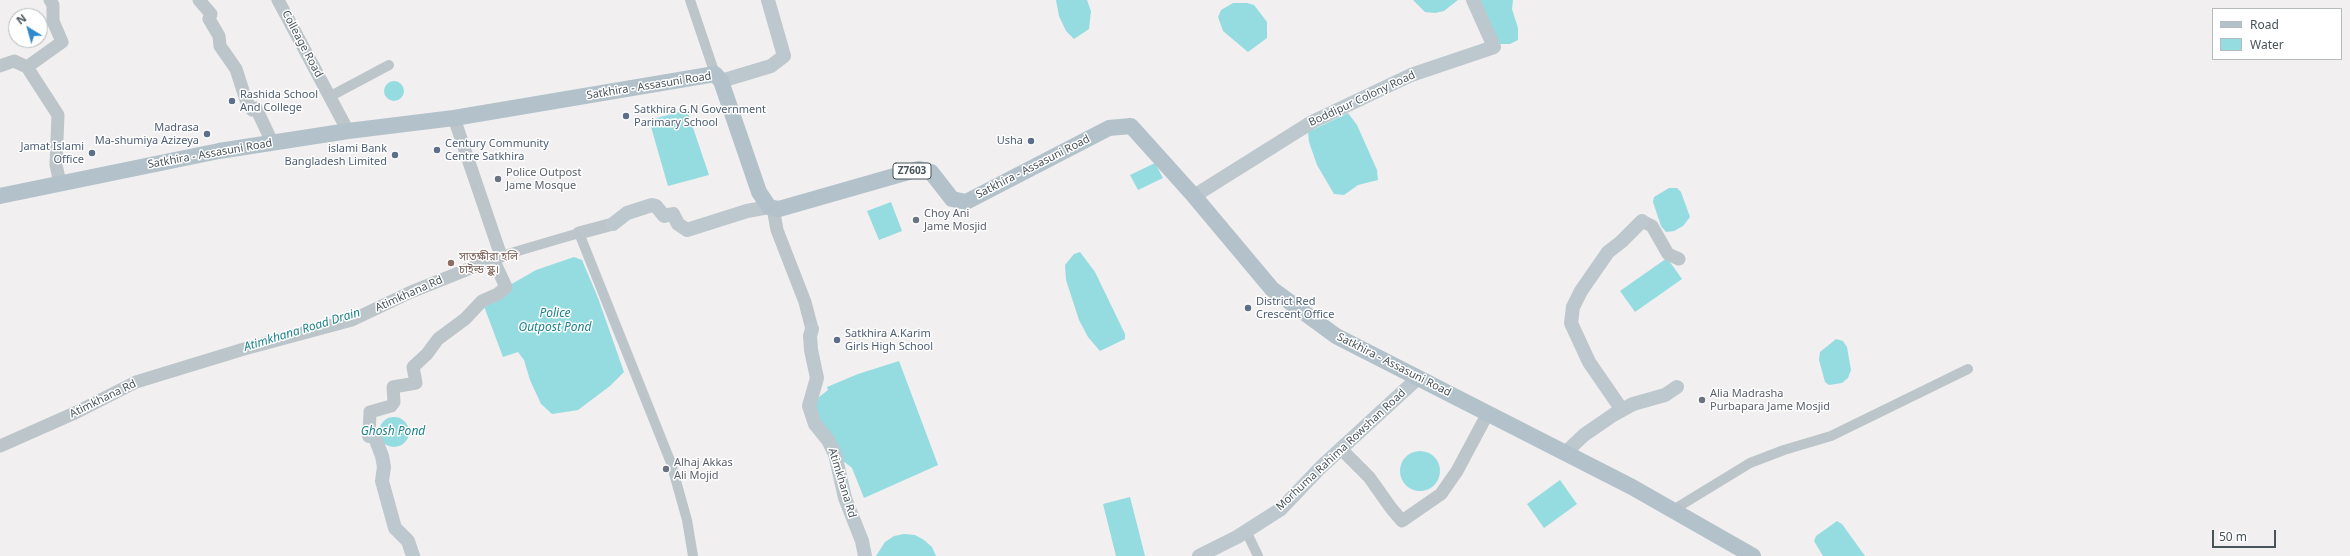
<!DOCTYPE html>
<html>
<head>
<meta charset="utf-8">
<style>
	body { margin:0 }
	#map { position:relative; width:2350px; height:556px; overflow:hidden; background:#f1efef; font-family:"Noto Sans",sans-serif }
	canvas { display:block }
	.legend { position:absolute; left:2212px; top:8px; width:130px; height:52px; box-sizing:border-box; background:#fff; border:1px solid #b6bbbd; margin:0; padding:5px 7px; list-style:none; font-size:12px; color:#49545a }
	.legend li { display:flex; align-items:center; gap:8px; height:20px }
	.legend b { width:20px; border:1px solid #b6bbbd }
	.north { position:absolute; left:8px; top:8px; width:40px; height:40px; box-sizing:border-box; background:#fff; border:1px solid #b6bbbd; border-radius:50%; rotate:323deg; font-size:11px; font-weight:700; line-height:16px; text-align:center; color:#49545a }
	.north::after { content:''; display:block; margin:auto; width:14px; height:18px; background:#2f89cb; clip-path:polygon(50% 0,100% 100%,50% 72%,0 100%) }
	.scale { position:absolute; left:2212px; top:530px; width:64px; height:18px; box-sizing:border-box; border:2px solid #49545a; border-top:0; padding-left:5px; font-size:12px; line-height:14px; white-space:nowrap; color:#49545a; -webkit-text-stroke:3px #fff; paint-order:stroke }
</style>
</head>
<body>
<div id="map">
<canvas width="2350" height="556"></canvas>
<ul class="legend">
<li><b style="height:5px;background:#b2c1ca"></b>Road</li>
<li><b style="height:11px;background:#95dce1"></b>Water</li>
</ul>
<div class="north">N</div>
<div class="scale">50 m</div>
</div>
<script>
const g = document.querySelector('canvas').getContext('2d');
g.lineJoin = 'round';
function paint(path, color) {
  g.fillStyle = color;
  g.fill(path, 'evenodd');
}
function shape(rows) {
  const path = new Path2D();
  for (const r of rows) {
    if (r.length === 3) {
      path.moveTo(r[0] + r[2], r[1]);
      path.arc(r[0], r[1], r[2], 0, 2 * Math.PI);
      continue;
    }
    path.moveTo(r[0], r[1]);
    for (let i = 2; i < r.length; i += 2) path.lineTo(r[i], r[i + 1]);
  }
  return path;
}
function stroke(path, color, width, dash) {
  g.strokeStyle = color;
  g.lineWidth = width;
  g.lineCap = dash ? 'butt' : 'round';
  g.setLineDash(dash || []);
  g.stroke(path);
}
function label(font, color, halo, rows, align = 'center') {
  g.font = font + ' "Noto Sans","Noto Sans Bengali",sans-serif';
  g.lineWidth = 3;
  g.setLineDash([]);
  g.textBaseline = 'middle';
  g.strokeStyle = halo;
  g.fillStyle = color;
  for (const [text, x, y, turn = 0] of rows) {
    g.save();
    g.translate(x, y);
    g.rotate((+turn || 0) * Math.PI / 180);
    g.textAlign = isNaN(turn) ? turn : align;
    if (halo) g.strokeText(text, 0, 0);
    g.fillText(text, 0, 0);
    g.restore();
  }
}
const water = shape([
	[1056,0,1087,0,1091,11,1089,29,1074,39,1066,31,1059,16],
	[1413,0,1458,0,1444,11,1435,13,1425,12],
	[1476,0,1513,0,1512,9,1518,28,1518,40,1510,44,1499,44],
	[1233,3,1247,3,1254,5,1267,22,1267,38,1248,52,1223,31,1218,17,1221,10],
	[394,91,10],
	[687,110,709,175,668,186,649,120],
	[1348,113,1357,125,1377,170,1378,180,1358,185,1344,195,1334,194,1317,165,1309,142,1308,132],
	[1155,163,1163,178,1138,190,1130,175],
	[1669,188,1677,188,1681,192,1690,217,1683,226,1674,231,1666,232,1661,226,1653,202,1654,197],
	[891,202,902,231,879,240,867,211],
	[1080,252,1095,272,1125,334,1125,339,1100,351,1088,337,1079,320,1066,280,1065,265,1074,254],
	[574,257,582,260,598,298,624,372,610,386,578,410,552,414,541,404,530,380,524,360,518,352,503,357,482,301,536,270],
	[1667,258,1682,279,1635,312,1620,291],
	[1836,339,1843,341,1847,347,1851,370,1848,378,1842,383,1829,385,1825,382,1819,360,1820,352],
	[899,361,938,465,864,498,852,468,842,460,825,432,815,405,819,397,828,390,827,387,858,374],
	[394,432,15],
	[1420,471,20],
	[1560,480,1577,504,1544,528,1527,504],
	[1130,497,1145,556,1116,556,1103,504],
	[1837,521,1842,524,1865,556,1823,556,1814,541,1816,536],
	[904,534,915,535,924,540,932,547,936,556,876,556,885,542,894,536]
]);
const minor = shape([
	[690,0,715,74],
	[329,97,389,65],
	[501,256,579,233,671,463,687,520,693,556],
	[1673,510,1750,463,1784,450,1831,436,1968,369],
	[1246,531,1258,556]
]);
const tertiary = shape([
	[199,0,211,14,209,19,219,36,220,46,236,69,246,100,252,110,256,108,272,142],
	[278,0,348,131],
	[0,66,14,61,27,67,58,115,56,165,60,183],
	[27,67,62,42,53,21,53,5,50,0],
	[773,208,777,230,805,302,812,329],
	[1642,221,1652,226,1668,254,1679,259],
	[579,233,613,224],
	[369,436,370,412,391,406,394,402,393,387,416,383,413,367,427,354,438,339,465,319,482,301,498,294,506,287,493,259],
	[0,446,77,412,136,382,244,349,352,320,411,292,501,256,454,118],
	[1341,449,1369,477,1391,508,1402,521,1441,494,1457,471,1488,413]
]);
const secondary = shape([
	[721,81,771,66,784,56,768,0],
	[1194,196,1312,122,1411,75,1494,47,1473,0],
	[613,224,627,213,652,205,656,206,664,216,673,214,678,224,687,230,747,211,769,207],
	[812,329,810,336,811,350,817,378,809,406,815,424,828,440,835,454,845,498,862,541,865,556],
	[1622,410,1589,362,1571,323,1573,307,1581,291,1608,252,1621,242,1642,221],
	[369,436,374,435,382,456,384,467,382,481,395,528,408,541,413,556],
	[1565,453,1584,435,1613,415,1633,404,1665,395,1677,387],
	[1199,556,1237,537,1281,509,1321,467,1418,378]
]);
const primary = shape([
	[0,196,219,151,348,131,454,118,715,74,721,81,759,192,769,207,779,209,919,169,931,172,952,199,966,202,1109,128,1131,126,1194,196,1272,289,1336,336,1632,487,1753,556]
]);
const markers = [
	[232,101,4,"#5c6f8a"],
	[626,116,4,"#5c6f8a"],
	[207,134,4,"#5c6f8a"],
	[1031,141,4,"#5c6f8a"],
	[437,150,4,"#5c6f8a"],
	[92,153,4,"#5c6f8a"],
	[395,155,4,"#5c6f8a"],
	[498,179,4,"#6b7280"],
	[916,220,4,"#6b7280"],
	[451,263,4,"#8d6e63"],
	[1248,308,4,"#5c6f8a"],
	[837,340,4,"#5c6f8a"],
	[1702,400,4,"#6b7280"],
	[666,469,4,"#6b7280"]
];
const shields = [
	[912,171,38]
];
const shieldNames = [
	["Z7603",912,171]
];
const streetNames = [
	["Colleage Road",302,44,62],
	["Satkhira - Assasuni Road",649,86,-9],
	["Boddipur Colony Road",1362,99,-25],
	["Satkhira - Assasuni Road",210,154,-10],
	["Satkhira - Assasuni Road",1033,167,-27],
	["Atimkhana Rd",409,294,-24],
	["Satkhira - Assasuni Road",1394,365,27],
	["Atimkhana Rd",103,399,-26],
	["Morhuma Rahima Rowshan Road",1341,450,-43],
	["Atimkhana Rd",842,483,73]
];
const serviceNames = [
	["Rashida School",240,95],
	["And College",240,108],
	["Satkhira G.N Government",634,110],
	["Parimary School",634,123],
	["Madrasa",199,128,"right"],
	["Ma-shumiya Azizeya",199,141,"right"],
	["Usha",1023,141,"right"],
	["Century Community",445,144],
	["Centre Satkhira",445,157],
	["Jamat Islami",84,147,"right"],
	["Office",84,160,"right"],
	["islami Bank",387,149,"right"],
	["Bangladesh Limited",387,162,"right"],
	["District Red",1256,302],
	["Crescent Office",1256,315],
	["Satkhira A.Karim",845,334],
	["Girls High School",845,347]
];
const worshipNames = [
	["Police Outpost",506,173],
	["Jame Mosque",506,186],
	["Choy Ani",924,214],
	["Jame Mosjid",924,227],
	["Alia Madrasha",1710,394],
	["Purbapara Jame Mosjid",1710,407],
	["Alhaj Akkas",674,463],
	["Ali Mojid",674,476]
];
const educationNames = [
	["সাতক্ষীরা হলি",459,257],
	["চাইল্ড স্কুল।",459,270]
];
const waterNames = [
	["Police",555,314],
	["Outpost Pond",555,328],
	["Atimkhana Road Drain",302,330,-17],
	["Ghosh Pond",393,432]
];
paint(water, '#95dce1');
stroke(minor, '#bcc5ca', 10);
stroke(tertiary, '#bcc5ca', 13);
stroke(secondary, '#bdc8ce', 14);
stroke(primary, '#b2c1ca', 16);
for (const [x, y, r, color] of markers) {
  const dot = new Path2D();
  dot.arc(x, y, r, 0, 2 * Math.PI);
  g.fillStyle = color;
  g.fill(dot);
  stroke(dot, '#fff', 1.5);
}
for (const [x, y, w] of shields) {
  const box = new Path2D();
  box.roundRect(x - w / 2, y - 8, w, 16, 3);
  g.fillStyle = '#fff';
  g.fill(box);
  stroke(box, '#49545a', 1);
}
label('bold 10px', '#49545a', null, shieldNames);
label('11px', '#49545a', '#fff', streetNames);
label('11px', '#4e5e75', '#fff', serviceNames, 'left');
label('11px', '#5b616d', '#fff', worshipNames, 'left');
label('11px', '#785e54', '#fff', educationNames, 'left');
label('italic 12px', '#1c838a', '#fff', waterNames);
</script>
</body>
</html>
